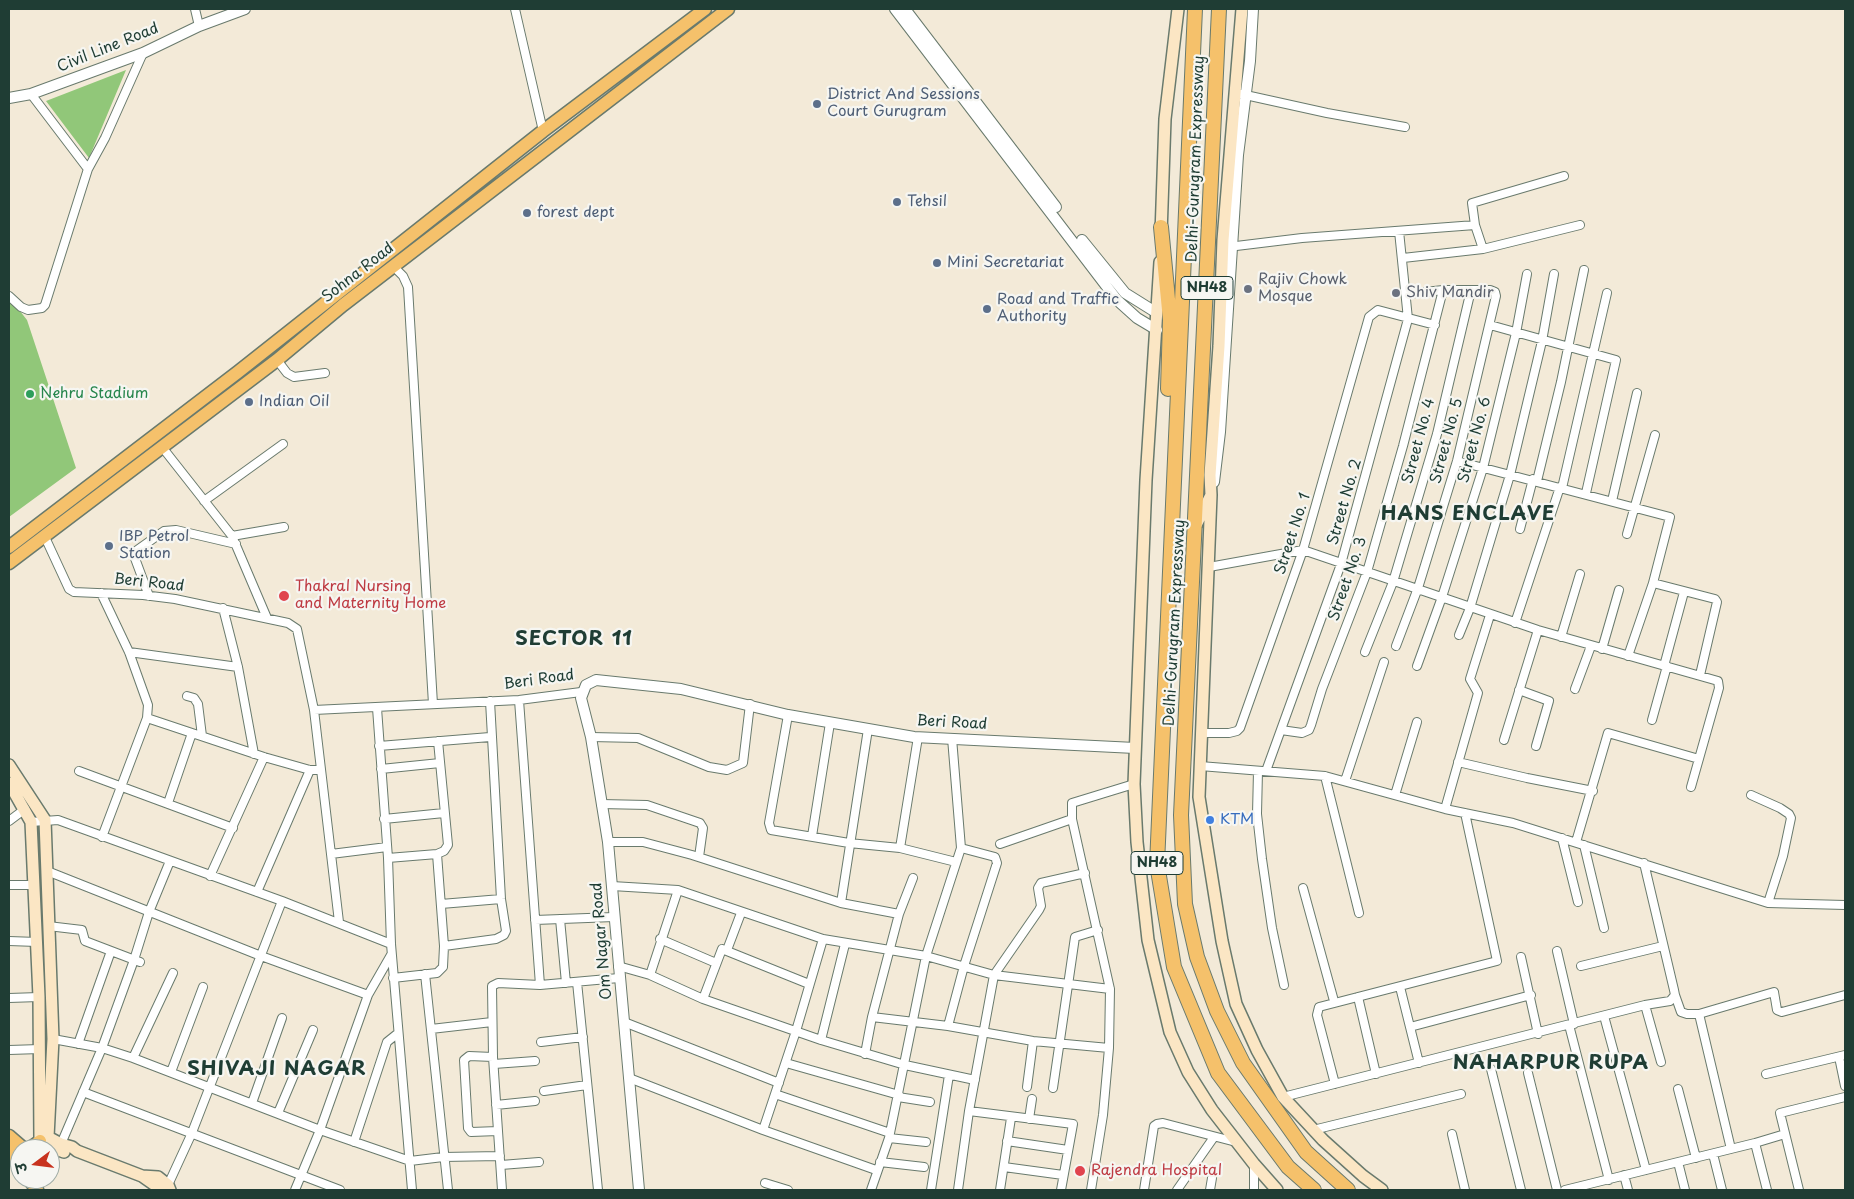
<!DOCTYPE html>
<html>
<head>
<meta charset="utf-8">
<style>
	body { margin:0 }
	#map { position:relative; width:1854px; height:1199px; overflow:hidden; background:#f3ead8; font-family:"Playpen Sans","Playpen Sans Deva",sans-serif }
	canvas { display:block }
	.frame { position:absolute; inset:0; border:10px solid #1f3d34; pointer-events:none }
	.north { position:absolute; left:10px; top:1139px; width:50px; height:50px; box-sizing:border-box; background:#f6f6f2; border:1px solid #a0aca6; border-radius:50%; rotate:255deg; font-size:14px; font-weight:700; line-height:20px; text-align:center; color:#1f3d34 }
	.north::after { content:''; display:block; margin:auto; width:18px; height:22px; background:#c8321e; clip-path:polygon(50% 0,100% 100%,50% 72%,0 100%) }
</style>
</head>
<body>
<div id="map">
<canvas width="1854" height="1199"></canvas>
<div class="frame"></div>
<div class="north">उ</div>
</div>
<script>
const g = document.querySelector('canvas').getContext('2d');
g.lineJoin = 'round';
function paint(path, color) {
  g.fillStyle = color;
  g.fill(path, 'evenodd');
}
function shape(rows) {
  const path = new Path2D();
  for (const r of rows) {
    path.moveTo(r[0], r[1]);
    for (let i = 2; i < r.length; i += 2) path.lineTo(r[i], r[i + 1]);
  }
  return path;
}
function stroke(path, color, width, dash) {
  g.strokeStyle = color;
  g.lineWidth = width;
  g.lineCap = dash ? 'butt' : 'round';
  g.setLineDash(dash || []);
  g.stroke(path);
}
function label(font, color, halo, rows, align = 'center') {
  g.font = font + ' "Playpen Sans",sans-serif';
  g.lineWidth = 4.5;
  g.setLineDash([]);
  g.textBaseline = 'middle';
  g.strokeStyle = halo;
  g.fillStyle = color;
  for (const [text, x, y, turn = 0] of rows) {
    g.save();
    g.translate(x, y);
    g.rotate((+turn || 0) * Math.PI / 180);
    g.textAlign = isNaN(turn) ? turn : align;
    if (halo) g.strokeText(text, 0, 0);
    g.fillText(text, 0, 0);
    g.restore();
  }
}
const green = shape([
	[126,70,89,158,46,101],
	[9,297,27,320,76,468,9,517]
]);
const minor = shape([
	[195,9,199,26],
	[515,9,543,131],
	[31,94,88,169],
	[1241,94,1327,113,1405,127],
	[1564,176,1472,203,1475,225,1483,249,1580,225],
	[1228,247,1302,238,1475,225],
	[1403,258,1483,249],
	[393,266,403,276,408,287,433,704],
	[9,296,21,307,28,310,42,308,45,305,88,169,105,138,143,53],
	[1490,325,1616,360,1586,493],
	[277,360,287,373,294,377,325,373],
	[162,447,232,536,267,618],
	[1457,461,1670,517,1653,583,1628,656],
	[1537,481,1561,382,1584,270],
	[1562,488,1607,293],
	[204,501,283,444],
	[1612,501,1637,393],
	[1520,529,1533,479],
	[1627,534,1655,435],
	[44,535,69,589,74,592,143,595,175,599,288,623,297,629,314,710,339,922],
	[232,536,284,527],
	[1209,567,1303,550,1538,630,1718,681,1719,688,1691,787],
	[1653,583,1715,599,1717,602,1700,675],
	[101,593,129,652,148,705,147,718,102,837],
	[149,596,133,553,164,531,176,530,236,544],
	[223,608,238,667,254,754],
	[1515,623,1560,487],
	[1459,635,1470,608,1510,475,1542,341,1554,274],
	[1561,637,1580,574],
	[1396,646,1418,588,1457,461,1496,296,1495,292,1490,290,1443,290,1407,294],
	[1602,649,1619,590],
	[129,652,238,667],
	[1365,652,1393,582,1437,434,1471,290],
	[1417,666,1442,597,1483,468,1516,333,1527,274],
	[1664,666,1684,592],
	[1575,689,1591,646],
	[1519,690,1549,701,1536,746],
	[187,696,194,698,198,704,202,736],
	[519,700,540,985],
	[377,708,388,858,391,944,412,1190],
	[314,710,519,700,581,692],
	[788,715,769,823,771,830,849,843,900,848,956,862],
	[147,718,264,757,310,770,321,770],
	[1652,720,1667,666],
	[1281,730,1302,733,1309,730,1311,725,1322,689,1367,572,1403,446,1443,290],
	[1201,733,1229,733,1237,731,1240,728,1303,550,1369,317,1378,310,1435,325],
	[591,737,638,738,709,767,727,770,743,763,750,704],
	[1504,740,1538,630],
	[379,746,490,737],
	[1458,762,1527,778,1593,791],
	[1200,766,1325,776,1445,809,1513,823,1768,903,1845,905],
	[381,769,440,763],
	[79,771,233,828],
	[1258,771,1257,814,1262,859,1272,928,1284,985],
	[1266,771,1341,564,1408,319,1399,231],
	[1325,776,1359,913],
	[1345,781,1384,662],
	[1395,795,1417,722],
	[1751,795,1780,808,1789,814,1791,818,1783,856,1768,903],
	[168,803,192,733],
	[601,804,647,805,700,823,703,828,699,857],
	[1445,809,1478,693,1470,679,1490,615],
	[384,819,444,813],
	[9,821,25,809],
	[31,822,58,820,282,901,391,944],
	[812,836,830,723],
	[1562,838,1578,902],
	[608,842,643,842,692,855,841,903,899,914,913,878],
	[1576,842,1608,733,1699,759],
	[1000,844,1072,819],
	[1584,845,1604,928],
	[900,848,918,737],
	[331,854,387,847],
	[388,858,437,854,444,851,448,845,438,741],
	[47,871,261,956,368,995],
	[210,876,264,757],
	[9,885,34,885],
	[612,886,678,890,823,939,926,956,994,975,1110,989],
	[1303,888,1334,1001],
	[257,892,310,770],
	[841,903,868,729],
	[441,904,501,899],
	[560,919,566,983],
	[535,920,614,917],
	[48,926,82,930,85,941,140,962],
	[660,939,716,963],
	[9,941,37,942],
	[444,946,496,939,504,935,506,931,501,899,490,701],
	[727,950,741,913],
	[1557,951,1574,1024],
	[1521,957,1538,1034],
	[618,966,650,975,703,999,821,1040,905,1065,975,1080],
	[1581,966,1663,946],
	[425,974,448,1190],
	[650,975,678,890],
	[393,978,437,973,443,967,444,946,437,854],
	[577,982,598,1190],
	[1400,987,1419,1063],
	[1675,995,1681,1012,1687,1014,1699,1014,1774,992,1777,1010,1782,1012,1845,995],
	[1358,997,1376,1074],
	[9,998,39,997],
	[703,999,722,949,809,984],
	[1645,1005,1661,1062],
	[1699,1014,1731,1149],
	[1604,1016,1646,1170],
	[872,1017,948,1026,1033,1041,1109,1048],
	[624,1022,779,1083],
	[1569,1025,1609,1180],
	[948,1026,964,966,997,863,995,857,961,848],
	[1410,1027,1531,995],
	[431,1029,492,1022],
	[53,1039,102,1048,133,1058,320,1130,410,1161,443,1157,500,1156],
	[821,1040,845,944],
	[541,1042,583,1037],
	[78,1044,111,951],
	[9,1050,40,1049],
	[865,1054,872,1017,899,914],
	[493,1057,469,1056,464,1060,468,1128,471,1132,498,1131],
	[1839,1057,1845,1086],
	[133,1058,173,973],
	[786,1063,899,1095],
	[494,1064,535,1061],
	[1491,1069,1521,1190],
	[171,1072,203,987],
	[1528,1073,1557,1190],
	[1766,1074,1845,1055],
	[629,1078,763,1130,876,1170],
	[1335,1084,1317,1015,1319,1007,1497,961,1465,813],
	[1027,1087,1033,1041],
	[1053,1088,1075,937,1098,930],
	[1678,1089,1696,1158],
	[544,1091,587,1085],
	[83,1092,340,1190],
	[775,1094,890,1133],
	[898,1097,930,1102],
	[1283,1097,1645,1005,1670,1001,1675,995,1674,990,1644,863],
	[252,1103,282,1018],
	[496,1105,535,1101],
	[969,1111,1073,1124,1061,1190],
	[278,1113,313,1030],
	[1029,1119,1032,1099],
	[763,1130,796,1031,823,939],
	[1313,1130,1461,1094],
	[1452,1134,1465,1190],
	[889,1138,926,1142],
	[1007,1141,1068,1150],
	[354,1142,387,1042,397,1034],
	[1755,1143,1767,1190],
	[61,1144,102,1048,134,960,149,912,170,861],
	[1713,1154,1722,1190],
	[880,1162,924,1167],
	[1678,1162,1685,1190],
	[1254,1164,1254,1190],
	[501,1165,539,1162],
	[1004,1167,1063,1175],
	[1624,1175,1628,1190],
	[765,1183,788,1190],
	[168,1185,191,1135,282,901],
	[295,1190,320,1130,368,995,391,955],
	[502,1190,493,1057,492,986,498,983,540,985,619,978],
	[871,1190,889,1138,926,956,961,848,952,738],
	[931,1190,949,1075],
	[958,1190,969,1111,994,975,1039,910,1041,906,1038,888,1041,883,1085,873],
	[1000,1190,1011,1118],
	[1091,1190,1103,1115,1109,1048,1110,989,1072,819,1072,803,1134,784],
	[1144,1190,1154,1126,1157,1124,1163,1123,1236,1142],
	[1177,1190,1214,1137],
	[1210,1190,1212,1178],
	[1565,1190,1755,1143,1785,1134],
	[1799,1190,1780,1113,1845,1097]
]);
const tertiary = shape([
	[895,9,1117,300,1137,318,1157,330],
	[905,9,1056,207],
	[9,98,31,94,143,53,199,26,245,9],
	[1082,240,1125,293,1157,313],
	[1214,482,1220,432,1238,155,1250,61,1253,9],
	[639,1190,608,842,591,737,581,698,586,685,596,680,681,689,788,715,914,737,1135,748]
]);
const secondary = shape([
	[1161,234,1165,119,1178,9],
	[1160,262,1146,480,1134,784,1137,842,1148,940,1170,1032,1188,1072,1212,1110,1254,1164,1277,1190],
	[1211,495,1199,797,1222,941,1236,1004,1257,1050,1283,1097,1323,1140,1363,1176,1382,1190],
	[1196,525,1211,495,1210,475,1219,346,1223,240,1242,9],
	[9,765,45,820,53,1039,48,1137,61,1144,72,1147,77,1151,142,1176,158,1177,168,1185,170,1190],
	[9,783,31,822,39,997,40,1141,45,1145,64,1152],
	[142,1176,162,1190]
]);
const primary = shape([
	[9,547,238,372,543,131,705,9],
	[9,563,277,360,343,305,728,9],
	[9,1136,24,1149],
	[9,1149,20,1164],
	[29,1149,40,1141],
	[29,1179,37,1190]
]);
const motorway = shape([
	[1195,9,1157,864,1174,967,1218,1073,1288,1167,1314,1190],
	[1219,9,1181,815,1185,904,1197,957,1217,1011,1243,1063,1306,1152,1348,1190],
	[1161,227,1170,320,1168,389]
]);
const markers = [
	[817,104,5,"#5c6f8a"],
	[897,202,5,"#5c6f8a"],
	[527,213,5,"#5c6f8a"],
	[937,263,5,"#5c6f8a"],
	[1248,289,5,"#6b7280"],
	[1396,293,5,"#6b7280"],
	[987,309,5,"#5c6f8a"],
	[30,394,5,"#2e9e5b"],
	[249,402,5,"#5c6f8a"],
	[109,546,5,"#5c6f8a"],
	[284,596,6,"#e0444e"],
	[1210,820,5,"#3f7fe0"],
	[1080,1171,6,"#e0444e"]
];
const shields = [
	[1207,288,52],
	[1157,863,52]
];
const shieldNames = [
	["NH48",1207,288],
	["NH48",1157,863]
];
const streetNames = [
	["Civil Line Road",108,48,-22],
	["Delhi-Gurugram Expressway",1196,159,-88],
	["Sohna Road",358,273,-38],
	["Street No. 6",1475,440,-75],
	["Street No. 4",1419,441,-75],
	["Street No. 5",1447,441,-75],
	["Street No. 2",1345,502,-74],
	["Street No. 1",1293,534,-72],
	["Street No. 3",1348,579,-71],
	["Beri Road",149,583,6],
	["Delhi-Gurugram Expressway",1175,623,-87],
	["Beri Road",539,680,-8],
	["Beri Road",952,723,3],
	["Om Nagar Road",602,941,-95]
];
const serviceNames = [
	["District And Sessions",827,95],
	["Court Gurugram",827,112],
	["Tehsil",907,202],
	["forest dept",537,213],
	["Mini Secretariat",947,263],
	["Road and Traffic",997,300],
	["Authority",997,317],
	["Indian Oil",259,402],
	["IBP Petrol",119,537],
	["Station",119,554]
];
const worshipNames = [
	["Rajiv Chowk",1258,280],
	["Mosque",1258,297],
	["Shiv Mandir",1406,293]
];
const leisureNames = [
	["Nehru Stadium",40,394]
];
const healthNames = [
	["Thakral Nursing",295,587],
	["and Maternity Home",295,604],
	["Rajendra Hospital",1091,1171]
];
const shopNames = [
	["KTM",1220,820]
];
const districtNames = [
	["HANS ENCLAVE",1468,514],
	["SECTOR 11",574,639],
	["NAHARPUR RUPA",1551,1063],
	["SHIVAJI NAGAR",277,1069]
];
paint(green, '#91c779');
stroke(minor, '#697a6d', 10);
stroke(tertiary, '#697a6d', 12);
stroke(secondary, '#697a6d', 14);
stroke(primary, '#697a6d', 15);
stroke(motorway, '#697a6d', 16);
stroke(minor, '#fff', 8);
stroke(tertiary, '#fff', 10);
stroke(secondary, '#fbe6c4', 11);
stroke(primary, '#f5c16b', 12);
stroke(motorway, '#f5c16b', 14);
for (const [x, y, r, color] of markers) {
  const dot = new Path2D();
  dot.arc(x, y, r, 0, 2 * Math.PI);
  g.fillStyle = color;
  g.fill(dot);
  stroke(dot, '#f6f6f2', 2);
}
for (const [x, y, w] of shields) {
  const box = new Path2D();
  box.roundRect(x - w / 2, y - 11.5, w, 23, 4);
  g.fillStyle = '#f6f6f2';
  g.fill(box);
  stroke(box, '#1f3d34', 1);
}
label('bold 14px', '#1f3d34', null, shieldNames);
label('15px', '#1f3d34', '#f6f6f2', streetNames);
label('15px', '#4e5e75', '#f6f6f2', serviceNames, 'left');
label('15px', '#5b616d', '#f6f6f2', worshipNames, 'left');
label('15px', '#27864d', '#f6f6f2', leisureNames, 'left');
label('15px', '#be3a42', '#f6f6f2', healthNames, 'left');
label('15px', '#366cbe', '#f6f6f2', shopNames, 'left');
g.letterSpacing = '1px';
label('bold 20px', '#1f3d34', '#f6f6f2', districtNames);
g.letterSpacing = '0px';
</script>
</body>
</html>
